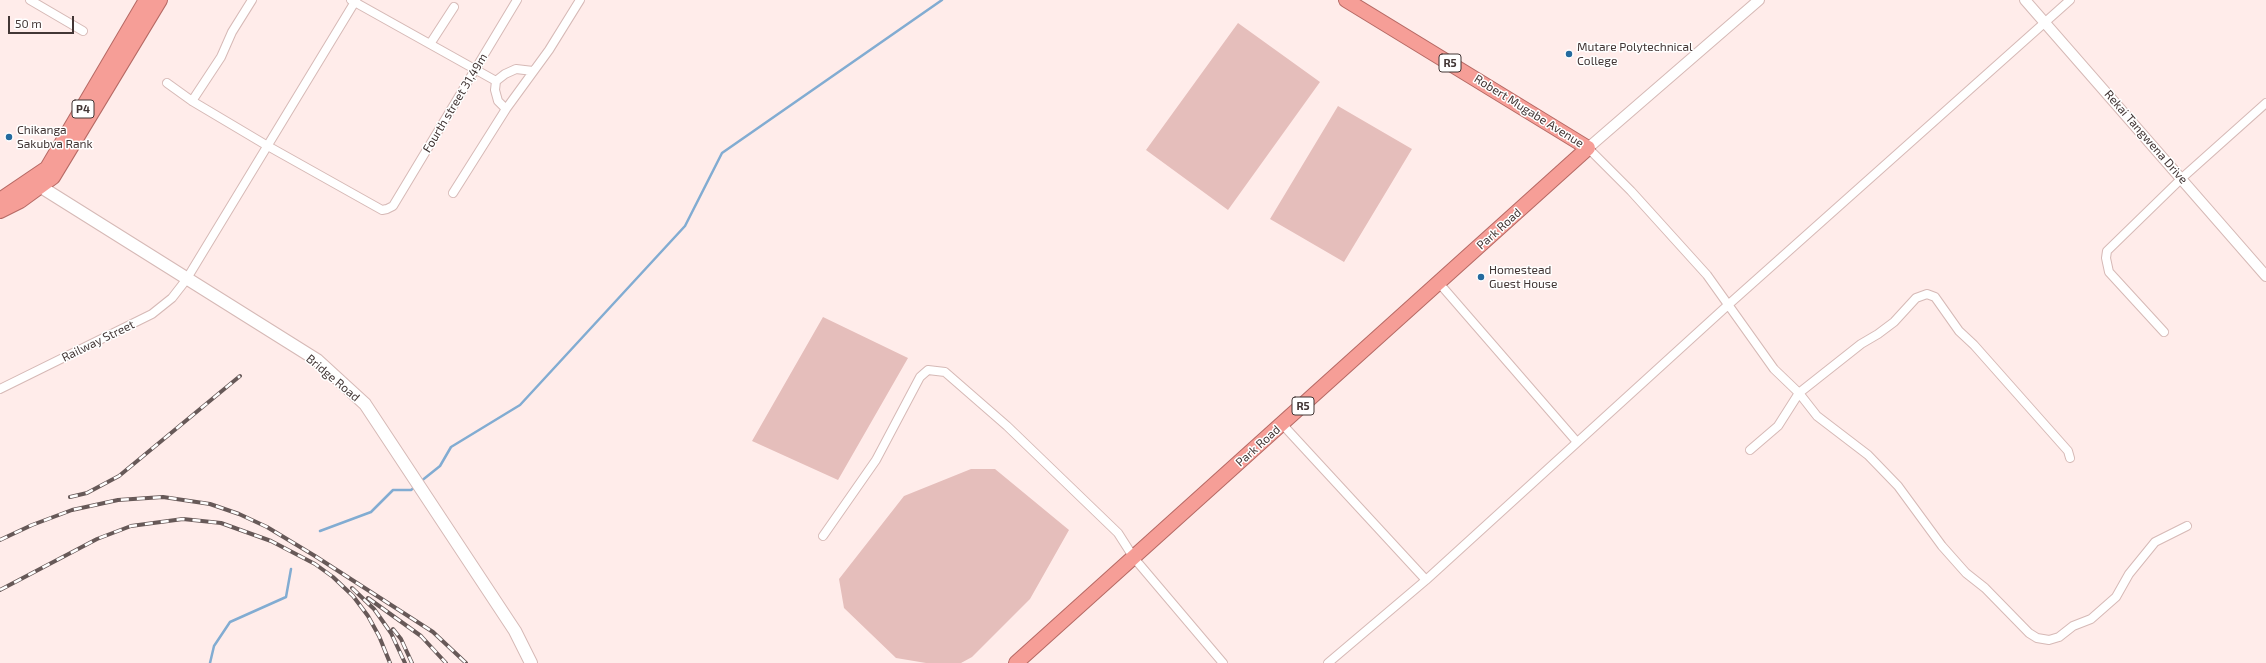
<!DOCTYPE html>
<html>
<head>
<meta charset="utf-8">
<style>
	body { margin:0 }
	#map { position:relative; width:2266px; height:663px; overflow:hidden; background:#ffecea; font-family:"Exo 2",sans-serif }
	canvas { display:block }
	.scale { position:absolute; left:8px; top:16px; width:66px; height:18px; box-sizing:border-box; border:2px solid #423635; border-top:0; padding-left:5px; font-size:12px; line-height:14px; white-space:nowrap; color:#423635; -webkit-text-stroke:3px #fff; paint-order:stroke }
</style>
</head>
<body>
<div id="map">
<canvas width="2266" height="663"></canvas>
<div class="scale">50 m</div>
</div>
<script>
const g = document.querySelector('canvas').getContext('2d');
g.lineJoin = 'round';
function paint(path, color) {
  g.fillStyle = color;
  g.fill(path, 'evenodd');
}
function shape(rows) {
  const path = new Path2D();
  for (const r of rows) {
    path.moveTo(r[0], r[1]);
    for (let i = 2; i < r.length; i += 2) path.lineTo(r[i], r[i + 1]);
  }
  return path;
}
function stroke(path, color, width, dash) {
  g.strokeStyle = color;
  g.lineWidth = width;
  g.lineCap = dash ? 'butt' : 'round';
  g.setLineDash(dash || []);
  g.stroke(path);
}
function label(font, color, halo, rows, align = 'center') {
  g.font = font + ' "Exo 2",sans-serif';
  g.lineWidth = 3;
  g.setLineDash([]);
  g.textBaseline = 'middle';
  g.strokeStyle = halo;
  g.fillStyle = color;
  for (const [text, x, y, turn = 0] of rows) {
    g.save();
    g.translate(x, y);
    g.rotate((+turn || 0) * Math.PI / 180);
    g.textAlign = isNaN(turn) ? turn : align;
    if (halo) g.strokeText(text, 0, 0);
    g.fillText(text, 0, 0);
    g.restore();
  }
}
const green = shape([
	[1238,23,1320,82,1228,210,1146,150],
	[1338,106,1412,149,1344,262,1270,219],
	[823,317,908,358,838,480,752,441],
	[971,469,995,469,1069,530,1030,599,972,657,961,663,926,663,896,658,844,608,839,579,904,496]
]);
const stream = shape([
	[420,482,440,466,451,447,520,405,685,226,722,153,942,0],
	[320,531,371,512,393,490,411,490,415,487],
	[210,663,214,646,230,622,286,597,291,569]
]);
const minor = shape([
	[30,0,83,31],
	[351,0,496,81],
	[430,44,454,7],
	[167,83,192,101,266,145,382,210,387,209,393,206,517,0],
	[192,101,221,57,232,32,252,0],
	[506,109,498,101,495,90,496,81,505,74,516,69,533,71],
	[1588,148,1631,191,1707,275,1774,369,1799,393,1817,416,1868,455,1898,486,1942,546,1966,573,1985,588,2029,633,2037,638,2049,640,2059,637,2073,626,2091,619,2116,597,2129,574,2155,542,2187,526],
	[453,193,506,109,549,50,580,0],
	[1439,283,1577,442],
	[2164,332,2109,272,2106,258,2107,251,2182,178,2266,103],
	[0,389,152,314,172,298,186,280,356,0],
	[1282,424,1426,580],
	[1750,450,1778,426,1799,393,1861,344,1878,334,1894,322,1916,298,1927,294,1935,297,1959,331,1974,345,2068,451,2070,458],
	[823,536,876,460,920,377,928,370,945,372,1007,426,1118,533,1134,558,1223,663],
	[1328,663,1426,580,1728,305,2070,0]
]);
const tertiary = shape([
	[2025,0,2266,276],
	[1588,148,1759,0]
]);
const secondary = shape([
	[41,187,317,360,365,404,515,631,531,663]
]);
const trunk = shape([
	[0,200,47,168,146,0],
	[0,211,20,201,53,177,160,0],
	[1016,663,1588,148,1346,0]
]);
const rail = shape([
	[70,497,87,493,119,476,240,376],
	[0,540,32,525,72,510,118,500,163,497,210,504,239,514,267,527,315,556,433,632,466,663],
	[352,588,374,609,391,633,405,663],
	[0,590,97,539,131,526,183,519,221,523,271,541,315,564,333,577,353,596,368,616,379,636,390,663],
	[368,598,421,636,446,663],
	[393,629,401,639,412,663]
]);
const markers = [
	[1569,54,4,"#246a9e"],
	[9,137,4,"#246a9e"],
	[1481,277,4,"#246a9e"]
];
const shields = [
	[1450,63,22],
	[83,109,22],
	[1303,406,22]
];
const shieldNames = [
	["R5",1450,63],
	["P4",83,109],
	["R5",1303,406]
];
const poiNames = [
	["Mutare Polytechnical",1577,47],
	["College",1577,61],
	["Chikanga",17,130],
	["Sakubva Rank",17,144],
	["Homestead",1489,270],
	["Guest House",1489,284]
];
const streetNames = [
	["Fourth street 31,49m",455,103,-59],
	["Robert Mugabe Avenue",1529,111,32],
	["Rekai Tangwena Drive",2146,137,49],
	["Park Road",1499,229,-42],
	["Railway Street",98,341,-26],
	["Bridge Road",333,378,40],
	["Park Road",1258,446,-42]
];
paint(green, '#e5bebb');
stroke(stream, '#82acd2', 2.5);
stroke(minor, '#d6b9b6', 10);
stroke(tertiary, '#d6b9b6', 12);
stroke(secondary, '#d6b9b6', 14);
stroke(trunk, '#b66964', 16);
stroke(minor, '#fff', 8);
stroke(tertiary, '#fff', 10);
stroke(secondary, '#fff', 12);
stroke(trunk, '#f69e97', 14);
stroke(rail, '#675958', 4);
stroke(rail, '#fff', 2.5, [8]);
for (const [x, y, r, color] of markers) {
  const dot = new Path2D();
  dot.arc(x, y, r, 0, 2 * Math.PI);
  g.fillStyle = color;
  g.fill(dot);
  stroke(dot, '#fff', 1.5);
}
for (const [x, y, w] of shields) {
  const box = new Path2D();
  box.roundRect(x - w / 2, y - 9, w, 18, 3);
  g.fillStyle = '#fff';
  g.fill(box);
  stroke(box, '#423635', 1);
}
label('bold 11px', '#423635', null, shieldNames);
label('12px', '#423635', '#fff', poiNames, 'left');
label('12px', '#423635', '#fff', streetNames);
</script>
</body>
</html>
